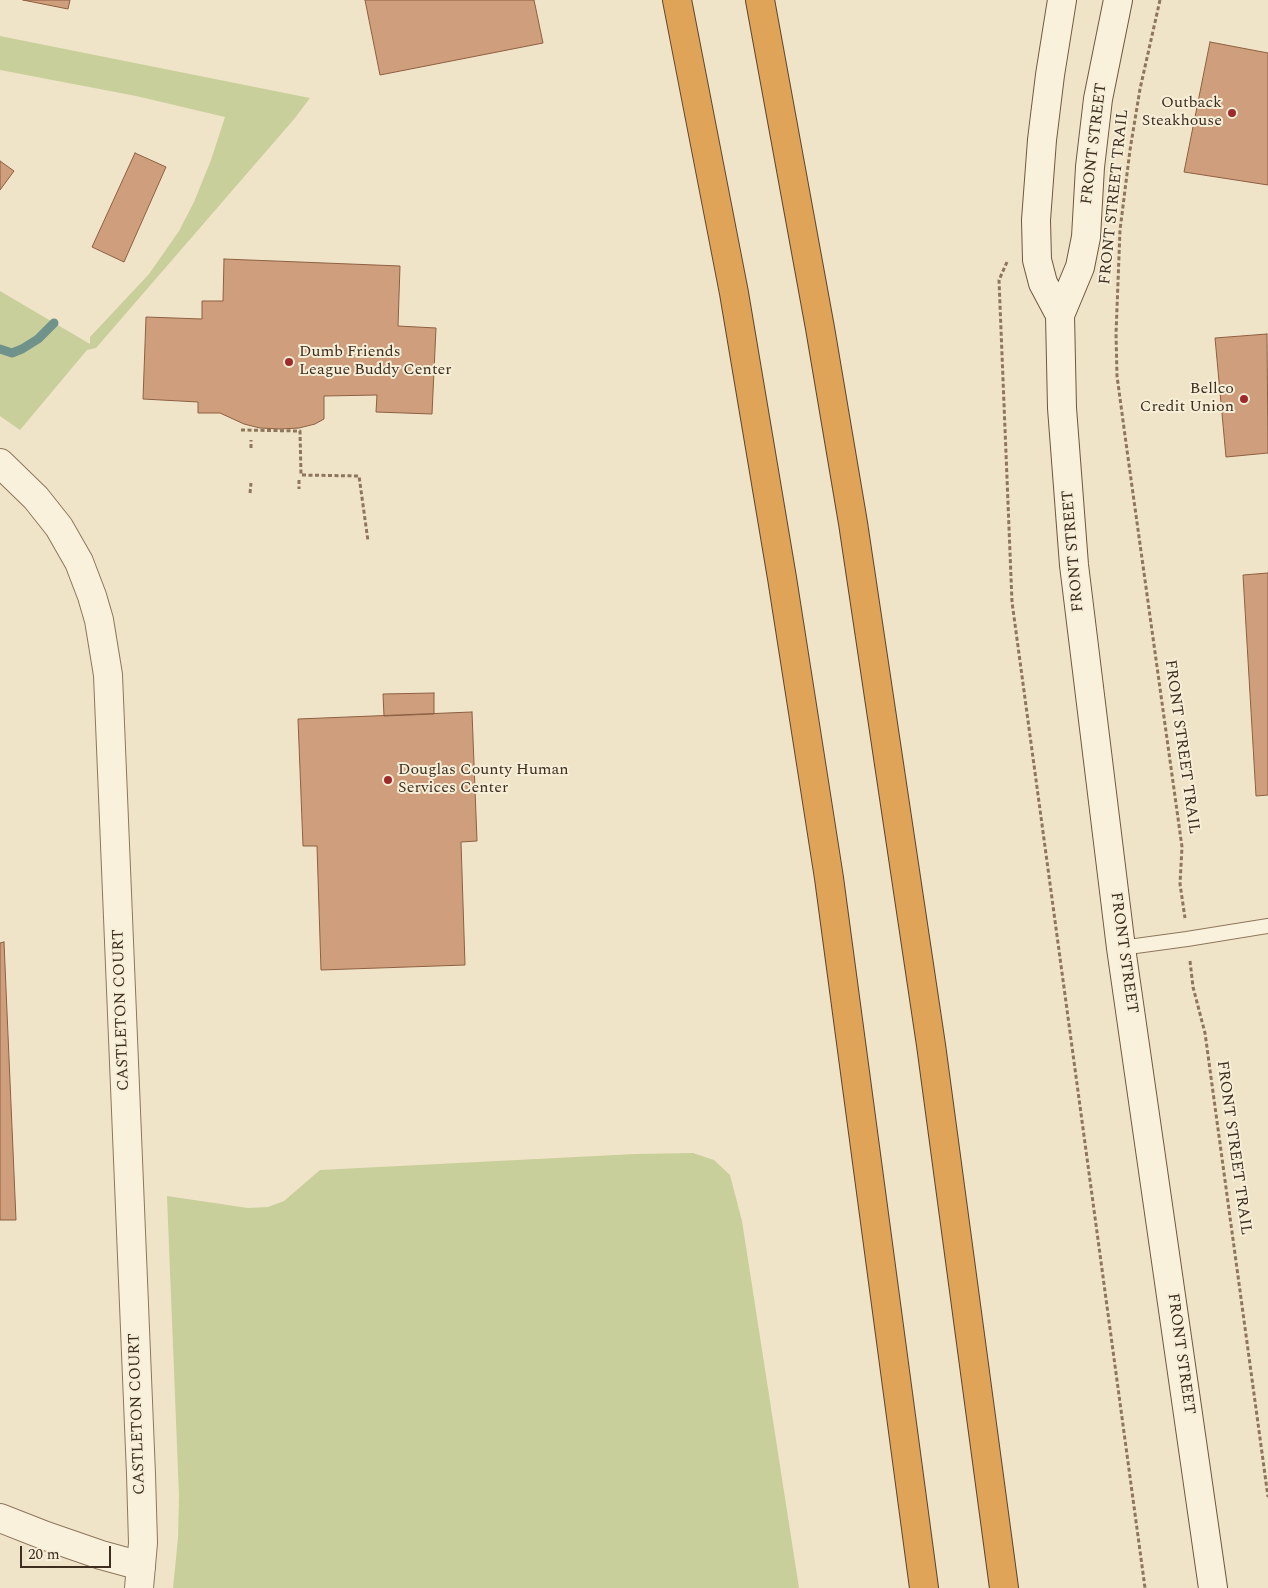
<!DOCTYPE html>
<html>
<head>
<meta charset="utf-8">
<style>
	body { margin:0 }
	#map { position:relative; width:1268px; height:1588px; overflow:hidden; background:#f0e4c8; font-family:Spectral,serif }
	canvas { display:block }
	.scale { position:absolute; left:20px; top:1546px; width:91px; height:22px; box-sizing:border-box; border:2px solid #3d2e20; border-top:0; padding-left:6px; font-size:15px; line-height:18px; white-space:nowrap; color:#3d2e20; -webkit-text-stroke:4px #f7eed8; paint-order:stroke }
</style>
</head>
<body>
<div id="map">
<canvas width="1268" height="1588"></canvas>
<div class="scale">20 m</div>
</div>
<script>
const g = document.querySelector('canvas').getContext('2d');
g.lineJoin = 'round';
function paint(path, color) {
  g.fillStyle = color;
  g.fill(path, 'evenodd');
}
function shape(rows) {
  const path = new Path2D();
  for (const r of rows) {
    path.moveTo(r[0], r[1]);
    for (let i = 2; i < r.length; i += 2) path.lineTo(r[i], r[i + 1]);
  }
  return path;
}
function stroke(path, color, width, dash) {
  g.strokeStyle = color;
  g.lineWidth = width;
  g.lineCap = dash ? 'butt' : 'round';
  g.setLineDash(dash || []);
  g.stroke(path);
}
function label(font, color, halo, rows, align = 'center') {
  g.font = font + ' Spectral,serif';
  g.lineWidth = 4;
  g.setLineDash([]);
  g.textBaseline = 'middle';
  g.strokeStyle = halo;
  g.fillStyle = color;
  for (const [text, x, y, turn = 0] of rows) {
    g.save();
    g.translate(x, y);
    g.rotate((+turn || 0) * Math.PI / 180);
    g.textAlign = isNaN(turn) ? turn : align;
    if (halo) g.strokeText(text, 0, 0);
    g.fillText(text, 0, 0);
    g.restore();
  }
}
const green = shape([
	[0,36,310,98,295,118,96,348,87,350,20,430,0,416,0,291,90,344,90,337,149,274,179,231,194,202,211,160,225,117,136,96,0,70],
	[693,1153,714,1160,730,1175,742,1221,799,1588,173,1588,178,1538,179,1496,167,1196,248,1208,268,1207,284,1201,320,1170,635,1154]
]);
const stream = shape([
	[0,349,12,353,22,349,38,339,54,323]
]);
const building = shape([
	[23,0,70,0,68,9,23,0],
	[365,0,534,0,543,43,380,75,365,0],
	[1210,42,1268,53,1268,185,1184,172,1210,42],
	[135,153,166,167,124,262,92,247,135,153],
	[0,161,14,171,0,190,0,161],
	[224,259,400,266,398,326,436,328,432,414,376,412,377,395,324,396,324,419,315,424,299,428,280,429,260,428,244,424,220,413,198,413,198,402,143,399,146,317,202,319,202,301,223,301,224,259],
	[1267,334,1268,453,1226,457,1215,338,1267,334],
	[1268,573,1268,795,1256,796,1243,575,1268,573],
	[434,693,434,714,384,716,383,694,434,693],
	[472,712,477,841,461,842,465,965,321,970,317,846,303,846,298,719,472,712],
	[4,942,16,1220,0,1220,0,943,4,942]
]);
const path = shape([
	[1160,0,1140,89,1130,150,1120,230,1116,334,1117,376,1126,443,1182,847,1180,884,1185,918],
	[1007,262,999,280,1012,602,1145,1588],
	[241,430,300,431,301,475,359,476,368,541],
	[251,448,251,440],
	[299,480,299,489],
	[250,493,251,483],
	[1190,961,1193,987,1205,1033,1268,1497]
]);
const service = shape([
	[1121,948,1187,939,1268,926]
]);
const minor = shape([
	[0,1518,46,1536,101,1555,141,1566]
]);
const tertiary = shape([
	[0,463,36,498,59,527,79,562,92,596,99,620,108,675,141,1474,143,1543,139,1588]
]);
const secondary = shape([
	[1118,0,1098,99,1090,167,1086,237,1080,267,1060,315,1062,408,1074,565,1121,948,1213,1588],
	[1060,315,1043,283,1037,260,1036,220,1042,140,1050,75,1062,0]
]);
const motorway = shape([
	[677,0,734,293,782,578,829,878,924,1588],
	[760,0,820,328,853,523,931,1045,1004,1588]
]);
const markers = [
	[1232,113,5,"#9e2a2b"],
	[289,362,5,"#9e2a2b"],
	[1244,399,5,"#9e2a2b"],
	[388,780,5,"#9e2a2b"]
];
const poiNames = [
	["Outback",1222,104],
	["Steakhouse",1222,122],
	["Dumb Friends",299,353,"left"],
	["League Buddy Center",299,371,"left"],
	["Bellco",1234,390],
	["Credit Union",1234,408],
	["Douglas County Human",398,771,"left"],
	["Services Center",398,789,"left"]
];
const streetNames = [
	["FRONT STREET",1095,144,-83],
	["FRONT STREET TRAIL",1115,197,-84],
	["FRONT STREET",1074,551,-95],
	["FRONT STREET TRAIL",1181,747,82],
	["FRONT STREET",1123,953,82],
	["CASTLETON COURT",122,1010,-92],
	["FRONT STREET TRAIL",1233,1148,82],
	["FRONT STREET",1180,1354,82],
	["CASTLETON COURT",138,1414,-92]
];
paint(green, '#c9cf9b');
stroke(stream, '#6f938a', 9);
paint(building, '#cf9f7d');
stroke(building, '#8d5f41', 1);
stroke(service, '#8d765c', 16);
stroke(minor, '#8d765c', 30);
stroke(tertiary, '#8d765c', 30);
stroke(secondary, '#6f573f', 30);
stroke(motorway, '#5b4430', 30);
stroke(path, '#8d765c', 3, [4, 2.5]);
stroke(service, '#faf1dc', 14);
stroke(minor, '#faf1dc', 28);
stroke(tertiary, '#faf1dc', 28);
stroke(secondary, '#faf1dc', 28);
stroke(motorway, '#e0a458', 28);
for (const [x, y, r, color] of markers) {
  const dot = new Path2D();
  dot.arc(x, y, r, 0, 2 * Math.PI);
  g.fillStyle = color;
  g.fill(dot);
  stroke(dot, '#f7eed8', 2);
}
label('16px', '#3d2e20', '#f7eed8', poiNames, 'right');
label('16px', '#3d2e20', '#f7eed8', streetNames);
</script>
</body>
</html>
